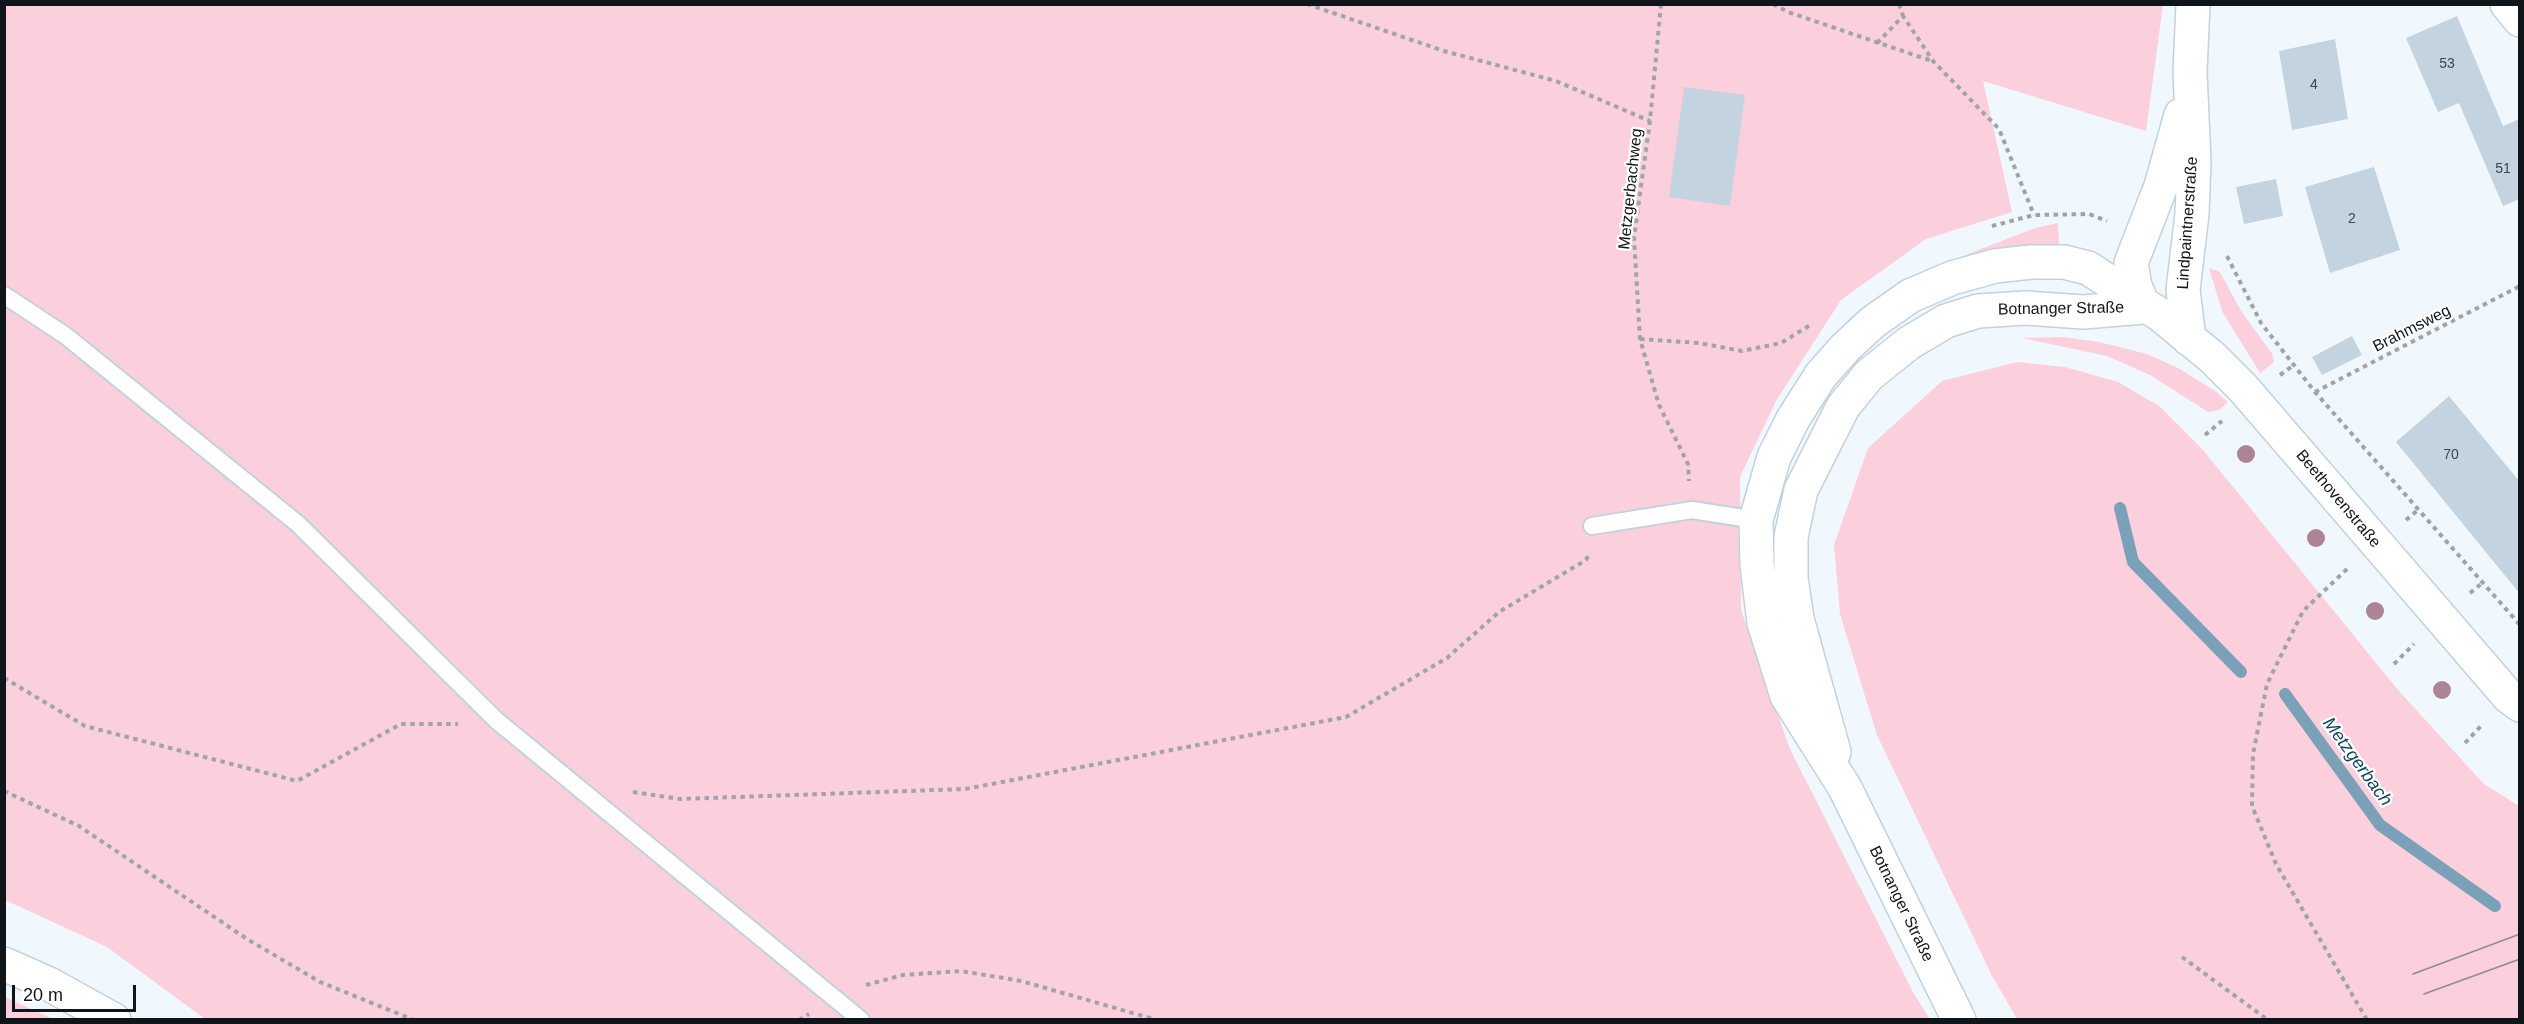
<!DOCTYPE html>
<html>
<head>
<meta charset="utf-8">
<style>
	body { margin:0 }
	#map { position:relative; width:2524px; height:1024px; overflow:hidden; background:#f1f8fd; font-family:Arial,sans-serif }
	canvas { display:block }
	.frame { position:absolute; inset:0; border:6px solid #0f1519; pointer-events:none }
	.scale { position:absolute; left:12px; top:985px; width:124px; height:27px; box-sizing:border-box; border:3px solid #0f1519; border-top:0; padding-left:8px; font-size:18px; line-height:21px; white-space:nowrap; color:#0f1519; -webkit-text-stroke:4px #fff; paint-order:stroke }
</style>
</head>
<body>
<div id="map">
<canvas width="2524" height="1024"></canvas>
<div class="frame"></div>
<div class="scale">20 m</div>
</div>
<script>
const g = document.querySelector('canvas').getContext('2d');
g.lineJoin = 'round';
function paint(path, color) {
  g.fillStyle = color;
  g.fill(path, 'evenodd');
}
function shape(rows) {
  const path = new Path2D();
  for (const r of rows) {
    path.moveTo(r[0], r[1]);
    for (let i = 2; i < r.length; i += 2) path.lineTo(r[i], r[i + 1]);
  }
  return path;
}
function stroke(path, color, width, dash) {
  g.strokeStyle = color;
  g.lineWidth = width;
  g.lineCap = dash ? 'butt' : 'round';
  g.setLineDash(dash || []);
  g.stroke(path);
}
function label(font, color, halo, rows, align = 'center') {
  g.font = font + ' Arial,sans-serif';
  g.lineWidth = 4.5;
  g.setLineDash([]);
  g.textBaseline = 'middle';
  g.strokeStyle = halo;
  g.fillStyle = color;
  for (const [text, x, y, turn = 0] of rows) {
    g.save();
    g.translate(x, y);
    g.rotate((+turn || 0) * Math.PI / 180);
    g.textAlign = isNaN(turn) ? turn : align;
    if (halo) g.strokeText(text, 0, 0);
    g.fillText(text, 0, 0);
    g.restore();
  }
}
const green = shape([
	[5,5,2163,5,2146,131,1983,81,2012,212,1926,239,1841,300,1776,401,1740,477,1741,610,1790,749,1914,994,1930,1019,205,1019,107,947,5,900],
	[2058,223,2059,246,1853,324,1849,319,1891,288,1940,265,2035,228],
	[2209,268,2220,272,2241,311,2273,355,2274,362,2260,373,2222,311],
	[2063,337,2099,342,2147,354,2178,368,2215,391,2228,402,2219,410,2208,412,2150,375,2107,356,2022,338],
	[2017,362,2065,367,2118,382,2159,406,2203,450,2398,690,2484,784,2519,806,2519,1019,2017,1019,1992,976,1877,735,1840,614,1834,545,1868,448,1942,381],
	[5,997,53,1019,5,1019]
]);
const stream = shape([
	[2120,508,2133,562,2241,672],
	[2285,694,2380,825,2495,906]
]);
const building = shape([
	[2457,16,2503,126,2520,119,2520,199,2503,206,2459,103,2438,112,2406,38],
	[2335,39,2348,119,2292,130,2279,51],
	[1684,87,1745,95,1730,206,1669,197],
	[2374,167,2400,250,2330,273,2305,187],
	[2276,179,2283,216,2244,224,2236,187],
	[2352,336,2362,355,2322,375,2312,357],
	[2449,396,2520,482,2520,594,2396,442]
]);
const path = shape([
	[1307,4,1444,51,1556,81,1650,121],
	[1661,4,1650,121,1634,237,1640,339,1659,405,1688,464,1689,481],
	[1773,4,1788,12,1932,61],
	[1899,4,1903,16],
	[1877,43,1903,16,1933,61,1999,129,2034,215],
	[1992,226,2034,215,2089,214,2107,221],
	[2227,256,2261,323,2315,392,2520,625],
	[1640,339,1699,343,1742,351,1781,343,1812,324],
	[2280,375,2294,365],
	[2315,392,2520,286],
	[2205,435,2222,421],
	[2406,520,2418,510],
	[2347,569,2303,611,2267,684,2253,754,2252,806,2276,864,2367,1020],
	[2470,593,2481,584],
	[2394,664,2414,644],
	[4,678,85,726,297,781,401,724,458,724],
	[2465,743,2482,725],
	[4,791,79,826,247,939,320,982,414,1020],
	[633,792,680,799,965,789,1346,717,1447,658,1499,612,1586,560,1588,556],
	[2182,957,2268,1020],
	[866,985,903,975,961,971,1021,981,1157,1020],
	[799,1020,809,1014]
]);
const lane = shape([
	[4,295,66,336,298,524,496,720,861,1020],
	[1592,526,1692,510,1756,520]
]);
const street = shape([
	[2507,4,2520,20]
]);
const secondary = shape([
	[2144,307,2135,286,2131,263,2161,186,2181,115],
	[2189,339,2183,290,2192,214,2194,162,2190,72,2193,4],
	[1834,752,1797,619,1791,578,1791,537,1801,490,1843,407,1869,375,1909,343,1946,321,1978,311,2026,308,2083,312,2144,307],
	[4,964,49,984,114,1020],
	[1959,1020,1845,788,1787,696,1764,623,1757,564,1756,520,1774,457,1793,419,1821,375,1845,348,1873,322,1910,296,1952,278,1995,266,2031,262,2064,262,2088,268,2162,316,2213,358,2243,388,2509,697,2520,705]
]);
const tram = shape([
	[2413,974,2520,934],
	[2424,994,2520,959]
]);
const trees = [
	[2246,454],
	[2316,538],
	[2375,611],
	[2442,690]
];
const numberNames = [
	["53",2447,64],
	["4",2314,85],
	["51",2503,169],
	["2",2352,219],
	["70",2451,455]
];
const streetNames = [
	["Metzgerbachweg",1631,189,-84],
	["Lindpaintnerstraße",2188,223,-86],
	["Botnanger Straße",2061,309,-1],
	["Brahmsweg",2412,329,-27],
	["Beethovenstraße",2338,499,50],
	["Botnanger Straße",1901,904,64]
];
const waterNames = [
	["Metzgerbach",2357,762,54]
];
paint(green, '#fccfdc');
stroke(stream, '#7ba1b9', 12);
paint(building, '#c3d4e0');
stroke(lane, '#c1d2de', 20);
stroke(street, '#c1d2de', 36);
stroke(secondary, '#c1d2de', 36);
stroke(path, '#9ea4a9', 4, [4.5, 4.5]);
stroke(lane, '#fff', 16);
stroke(street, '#fff', 33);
stroke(secondary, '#fff', 33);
stroke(tram, '#888e93', 1.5);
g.fillStyle = '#ad8398';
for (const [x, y] of trees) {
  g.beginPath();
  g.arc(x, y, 9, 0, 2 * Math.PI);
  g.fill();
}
label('14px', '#3c454b', null, numberNames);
label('16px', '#0f1519', '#fff', streetNames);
label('italic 18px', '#124561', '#fff', waterNames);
</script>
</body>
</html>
